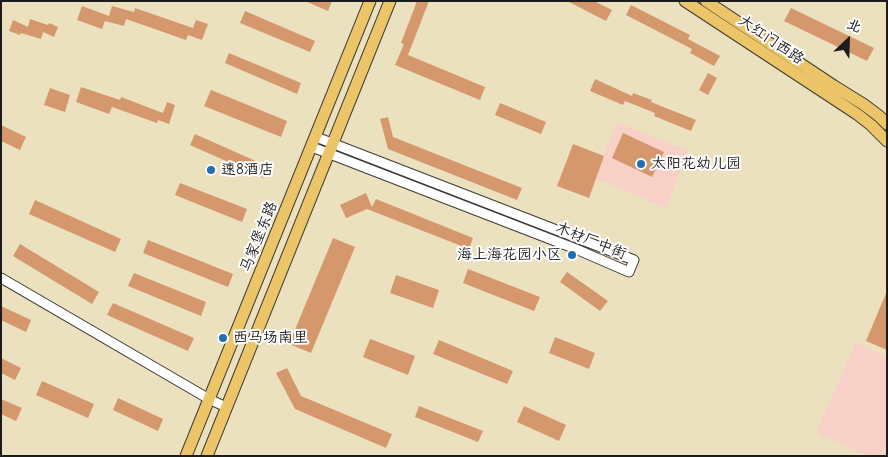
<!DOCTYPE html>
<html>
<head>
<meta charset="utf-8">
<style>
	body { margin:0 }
	#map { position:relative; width:888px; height:457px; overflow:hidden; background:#ece1bf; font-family:"Comic Neue","LXGW WenKai TC",sans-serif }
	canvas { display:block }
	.frame { position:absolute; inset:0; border:2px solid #1c1c1c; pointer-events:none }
	.north { position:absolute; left:823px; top:15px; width:50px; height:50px; -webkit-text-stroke:4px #fff; paint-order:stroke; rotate:24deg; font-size:14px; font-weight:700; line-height:20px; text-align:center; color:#1c1c1c }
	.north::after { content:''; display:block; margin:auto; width:18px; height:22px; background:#1c1c1c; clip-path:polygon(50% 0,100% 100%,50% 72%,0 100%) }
</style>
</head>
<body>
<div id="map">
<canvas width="888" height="457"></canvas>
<div class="frame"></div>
<div class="north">北</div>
</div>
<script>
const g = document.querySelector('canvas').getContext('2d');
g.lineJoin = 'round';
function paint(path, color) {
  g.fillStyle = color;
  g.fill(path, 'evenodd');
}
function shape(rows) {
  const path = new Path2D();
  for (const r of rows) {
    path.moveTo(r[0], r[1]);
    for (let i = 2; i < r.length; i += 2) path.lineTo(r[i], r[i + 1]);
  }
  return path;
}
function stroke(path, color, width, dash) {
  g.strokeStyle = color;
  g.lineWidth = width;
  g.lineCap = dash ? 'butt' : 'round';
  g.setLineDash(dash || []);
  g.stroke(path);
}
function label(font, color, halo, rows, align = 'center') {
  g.font = font + ' "Comic Neue","LXGW WenKai TC",sans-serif';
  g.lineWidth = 4;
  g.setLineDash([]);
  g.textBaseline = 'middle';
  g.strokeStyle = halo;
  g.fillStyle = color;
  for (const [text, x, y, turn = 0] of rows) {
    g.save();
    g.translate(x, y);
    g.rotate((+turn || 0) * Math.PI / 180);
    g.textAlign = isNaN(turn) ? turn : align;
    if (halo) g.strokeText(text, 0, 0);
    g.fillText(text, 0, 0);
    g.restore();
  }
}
const built = shape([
	[617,122,688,151,666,208,594,178],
	[856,342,887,356,887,456,867,456,816,433]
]);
const building = shape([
	[305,1,332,1,328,11],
	[417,1,429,1,408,55,485,87,480,100,395,65,404,44,401,43],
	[567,1,594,1,612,10,606,21],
	[631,5,690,35,688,39,720,56,714,66,690,53,692,49,626,15],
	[82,6,109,16,112,6,134,12,135,8,193,28,196,20,208,24,202,40,188,35,186,40,126,19,124,26,105,21,102,29,77,20],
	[791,8,874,48,867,61,784,21],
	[245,11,315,41,310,52,240,23],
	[30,19,48,25,49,23,58,27,54,37,43,32,41,39,21,33,20,35,9,31,13,20,28,27],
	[229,53,301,83,297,94,225,63],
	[708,73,717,78,708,95,699,90],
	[595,79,632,96,633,93,652,100,651,102,696,120,691,131,654,116,655,113,625,101,623,105,590,91],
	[81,87,120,100,121,97,163,113,167,102,175,105,169,124,158,120,157,123,112,107,109,114,76,102],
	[50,88,70,95,65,112,44,105],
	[211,90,287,121,281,137,204,106],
	[500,103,546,122,541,134,495,115],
	[388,117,393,137,522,188,517,200,388,149,380,119],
	[1,125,26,137,20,150,1,141],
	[623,133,664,152,652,177,612,158],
	[195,134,269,167,264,178,190,145],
	[573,144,604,156,589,198,557,186],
	[180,183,247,209,242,222,175,195],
	[366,193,372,207,376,199,473,238,469,249,367,209,346,218,340,205],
	[35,200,121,239,115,252,29,214],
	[333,238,355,247,311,353,289,344],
	[148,240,233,274,228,287,143,253],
	[20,244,99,292,92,304,13,256],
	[468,269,540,297,534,311,463,283],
	[567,272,608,301,600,311,560,282],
	[134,273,206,302,201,316,128,286],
	[396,275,439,290,433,308,390,293],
	[887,291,887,350,866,341],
	[113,303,194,338,188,351,107,315],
	[1,306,31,320,26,332,1,320],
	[555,337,595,353,589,369,549,353],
	[370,339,415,356,408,375,363,357],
	[439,340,513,371,507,384,433,354],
	[1,358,21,368,15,380,1,373],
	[287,368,301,396,392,434,386,448,295,409,276,373],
	[42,381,94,404,88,418,36,395],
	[118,398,163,419,158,431,113,410],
	[1,399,22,408,16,421,1,414],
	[419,406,483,431,478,442,415,417],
	[524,406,566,425,559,441,517,422]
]);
const minor = shape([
	[312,147,576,249,629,272,634,260,316,137],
	[1,278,209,399,226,407]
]);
const major = shape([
	[685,1,857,114,871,125,887,141],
	[706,1,834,86,863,104,879,116,887,124],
	[186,456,370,1],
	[207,456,390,1]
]);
const markers = [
	[641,164,5,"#1f6fb2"],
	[211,170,5,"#1f6fb2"],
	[572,255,5,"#1f6fb2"],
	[223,338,5,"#1f6fb2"]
];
const streetNames = [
	["大红门西路",771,40,34],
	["马家堡东路",259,237,-68],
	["木材厂中街",591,241,22]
];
const poiNames = [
	["太阳花幼儿园",651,164],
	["速8酒店",221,170],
	["海上海花园小区",562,255,"right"],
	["西马场南里",233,338]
];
paint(built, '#f7d1c7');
paint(building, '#d4986c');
stroke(minor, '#3b3a34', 11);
stroke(major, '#3b3a34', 13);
stroke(minor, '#fff', 9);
stroke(major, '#ecc569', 11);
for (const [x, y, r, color] of markers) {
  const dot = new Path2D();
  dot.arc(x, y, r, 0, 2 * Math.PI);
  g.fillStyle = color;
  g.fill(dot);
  stroke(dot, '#fff', 2);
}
label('15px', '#1c1c1c', '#fff', streetNames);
label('15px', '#1c1c1c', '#fff', poiNames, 'left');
</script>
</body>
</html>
